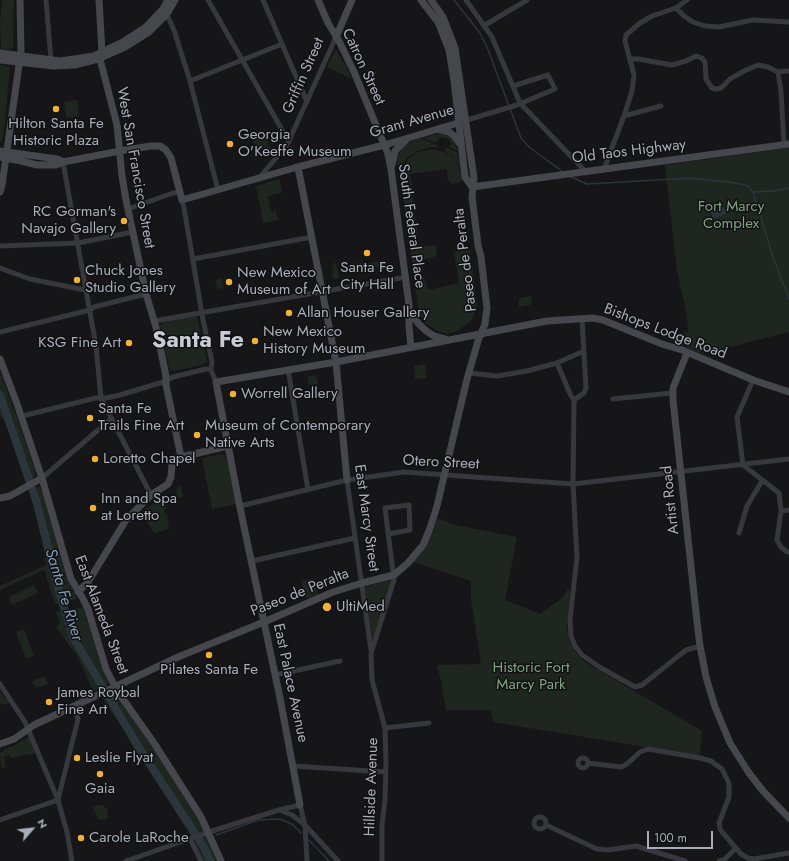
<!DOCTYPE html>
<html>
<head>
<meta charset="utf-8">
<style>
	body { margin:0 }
	#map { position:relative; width:789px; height:861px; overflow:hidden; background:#161618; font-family:Jost,sans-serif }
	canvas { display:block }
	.north { position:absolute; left:12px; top:809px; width:40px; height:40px; -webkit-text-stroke:3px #111113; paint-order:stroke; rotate:62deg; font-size:11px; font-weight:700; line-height:16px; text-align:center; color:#a8adb8 }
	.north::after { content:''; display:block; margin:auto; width:14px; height:18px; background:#a8adb8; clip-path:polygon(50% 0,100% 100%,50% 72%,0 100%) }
	.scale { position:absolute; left:647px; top:831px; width:66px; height:18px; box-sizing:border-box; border:2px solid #a8adb8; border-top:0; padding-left:5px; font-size:12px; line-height:14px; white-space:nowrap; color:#a8adb8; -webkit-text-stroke:3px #111113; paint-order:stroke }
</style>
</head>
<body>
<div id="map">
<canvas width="789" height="861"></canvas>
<div class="north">N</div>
<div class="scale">100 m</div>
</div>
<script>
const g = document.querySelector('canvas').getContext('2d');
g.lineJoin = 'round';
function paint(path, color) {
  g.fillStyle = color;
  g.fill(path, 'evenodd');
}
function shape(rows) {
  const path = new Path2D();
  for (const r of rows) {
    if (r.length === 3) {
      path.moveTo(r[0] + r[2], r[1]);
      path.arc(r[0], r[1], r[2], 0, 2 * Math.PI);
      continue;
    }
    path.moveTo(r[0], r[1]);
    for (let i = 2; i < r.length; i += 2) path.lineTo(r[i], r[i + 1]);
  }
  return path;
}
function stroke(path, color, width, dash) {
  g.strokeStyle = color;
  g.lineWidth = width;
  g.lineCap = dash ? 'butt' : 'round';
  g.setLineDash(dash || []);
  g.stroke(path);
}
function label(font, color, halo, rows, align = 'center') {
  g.font = font + ' Jost,sans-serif';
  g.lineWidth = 3;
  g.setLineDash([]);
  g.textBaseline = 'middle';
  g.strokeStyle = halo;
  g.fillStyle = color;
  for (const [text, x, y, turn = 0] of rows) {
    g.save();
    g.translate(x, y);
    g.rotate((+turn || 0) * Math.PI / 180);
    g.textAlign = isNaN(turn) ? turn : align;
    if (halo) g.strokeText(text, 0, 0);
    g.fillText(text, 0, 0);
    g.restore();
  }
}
const green = shape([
	[2,0,14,0,13,47,10,50,1,49,0,22],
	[336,49,345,65,352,79,327,67],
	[0,65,10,67,5,122,2,141,0,143],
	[77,100,79,116,66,118,64,102],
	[257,133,260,138,263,137,267,140,269,143,267,144,275,151,268,157,252,141,254,139,252,135],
	[440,133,446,135,452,139,456,144,458,151,449,147,451,143,448,139,442,137,438,139,437,143,422,138],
	[420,138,437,145,439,148,431,147,417,151,406,159,401,168,397,165,398,155,403,148,407,144],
	[448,148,458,153,460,167,453,157,444,150],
	[789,148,789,332,703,354,669,340,669,335,688,332,687,317,677,271,665,165],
	[433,149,447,153,455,160,460,171,462,182,451,184,451,182,448,181,447,169,410,174,412,185,401,187,402,172,408,159,417,152],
	[278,179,280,181,282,193,268,196,271,212,276,211,278,220,263,223,256,186],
	[412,195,416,223,414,223,414,225,407,226,403,197],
	[417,226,418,235,408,237,407,228],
	[417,242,421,247,436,245,437,256,421,260,423,272,414,274,410,243],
	[470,250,477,303,476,311,471,321,457,331,448,334,437,331,424,322,419,313,414,280,424,277,428,290,459,283,454,252],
	[386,260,387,268,382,271,379,270,377,267,367,267,367,263],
	[335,261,339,276,337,278,335,279,332,276,333,272,332,269],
	[362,262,363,264,358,273,346,265],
	[222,278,224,288,217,289,215,280],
	[531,296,532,302,530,305,519,307,519,301,520,298],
	[193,316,197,317,198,320,207,362,203,365,172,371,169,368,160,325,163,322],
	[425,364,427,378,415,379,414,366],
	[0,372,16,415,35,470,35,477,26,481,9,427,0,416],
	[316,375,318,384,309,385,307,377],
	[223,454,226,456,236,504,212,509,202,458],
	[180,485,183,497,178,498,176,492,178,486],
	[38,487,40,487,43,493,67,579,77,599,55,604,44,570,0,590,0,586,46,565,39,517,29,492],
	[163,496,166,509,164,509,165,514,167,514,169,529,154,533,142,513,143,511],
	[437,518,455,525,517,537,505,600,540,614,561,599,568,589,570,589,567,631,570,643,575,652,585,662,702,731,700,756,493,722,491,710,446,710,441,681,437,665,481,664,471,600,471,581,413,562,422,551,431,536],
	[314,578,318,594,306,599,301,581],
	[392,580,374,638,372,639,365,587,367,586],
	[34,585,38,593,12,605,9,597],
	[81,607,84,608,102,669,109,683,107,685,93,691,78,657,56,627,60,623,56,612],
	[24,629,34,656,26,659,16,632],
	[45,676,48,684,36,688,32,681],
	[0,691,2,694,10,703,0,705],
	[111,694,116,694,122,701,164,765,203,828,217,861,203,861,195,844,194,841,170,803,155,775,135,750,122,727,102,698],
	[29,736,36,752,30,756,29,754,11,758,10,755,4,757,6,768,1,767,0,752,3,752,4,749,16,745],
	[103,805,107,809,108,816,107,819,102,820,98,819,92,806]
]);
const water = shape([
	[724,207,726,214,713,219,711,212]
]);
const stream = shape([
	[454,0,480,33,487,47,521,138,529,147,563,172],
	[569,176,587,184,690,178,736,183,748,186,753,192,773,257,789,299],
	[753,192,774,191,789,188],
	[216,835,258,820,280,819,292,824,301,833],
	[309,840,329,861]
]);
const river = shape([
	[0,395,36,500,60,595,74,639,141,751,204,847,210,861]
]);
const street = shape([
	[46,0,51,60],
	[208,0,289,142],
	[263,0,307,102],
	[466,0,492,37,520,103,585,171],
	[676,8,687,0],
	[166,13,174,30,190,81,218,190],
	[485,25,527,0],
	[630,59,638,59,672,65,686,61,696,56,702,58,705,62,706,79,712,88,716,89,721,88,730,79,744,71,758,65,768,67,778,72,789,71],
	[778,72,781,92,784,145],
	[190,81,282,44],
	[624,116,661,106],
	[464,121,517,105,555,89,548,75,513,86],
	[63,162,96,346,101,398,151,495],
	[604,169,624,116,632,91,634,75,625,41,626,35,640,23,652,16,676,8,684,16,693,22,705,26,719,27,753,20,789,22],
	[260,177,287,145,336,37],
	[182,200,184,208,203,320,212,362,211,370],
	[128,209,173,193,180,192],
	[0,246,78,243,133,232],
	[193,259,312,237],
	[0,268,30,279,85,290],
	[154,321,406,277],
	[0,332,90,310,94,307,146,294],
	[557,363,571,396,574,400,573,484,577,557,570,619,571,636,575,646,582,655,601,668,635,687,642,685,686,650,700,646],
	[288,369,308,490],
	[211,370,216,382],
	[469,373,497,376,527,371,557,363,584,351],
	[753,380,737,417,743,465,779,493,781,511,777,540,781,547,787,552,789,552],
	[613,399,672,393],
	[574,400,584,393,586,388,582,319],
	[22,416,96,398,106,398,120,395,163,382,173,377,206,369,211,370],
	[42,478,111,419],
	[347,480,371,650],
	[240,506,347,480,404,472,573,484,789,459],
	[781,511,789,510],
	[739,533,747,506,762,481],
	[252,561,355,538],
	[275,675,340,661],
	[0,684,25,722,58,800,67,832,72,861],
	[385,728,429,723],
	[583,763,5],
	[588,763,621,767,627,764,640,752,648,749,700,758,711,761,722,769,729,783,729,797,719,823,720,829,723,833,741,854,748,858,754,859,789,853],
	[294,766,385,772],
	[58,800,78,719,74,706],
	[279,810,292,815,305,825,338,861],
	[540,823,6],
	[0,820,58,800],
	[546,825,597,849,608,850,636,846,685,861],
	[190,839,201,861],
	[126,861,209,832,279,810,300,805,305,825,307,861],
	[382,861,382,826,385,800,386,762,385,728,372,680,371,653,394,580,385,508,409,505,410,530,388,534],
	[719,861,725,859,736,848]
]);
const secondary = shape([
	[99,0,102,52,100,59,117,125,122,176,126,200,146,294,156,327,166,376,166,385,181,457],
	[318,0,328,23,339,41,354,72,388,154,391,169,409,305,409,327,411,347],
	[421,0,438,22,449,50,454,81,465,177,472,187],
	[336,37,352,0],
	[0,53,60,61,94,56,123,42,146,27,163,9,168,0],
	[0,60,53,66,75,65,98,59,125,47,149,32,167,14,175,0],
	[438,129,449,132,454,136,460,144],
	[0,151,57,159,63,162],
	[0,157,21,161,37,165,56,165,63,162,125,150,151,146,160,146,166,150,171,158,182,200,294,168,388,144,458,123],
	[392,165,395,151,406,140],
	[298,167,336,362,347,480],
	[472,187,789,144],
	[0,192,2,185,21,51,20,0],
	[410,312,418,323,426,331,434,336,445,339],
	[687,353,673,388,673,400,697,622,700,646,706,677,715,707,730,743,749,773,763,791,789,818],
	[0,359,16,401,42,478,71,579,82,597,88,609,106,669,118,692,154,743,201,817,221,861],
	[0,498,10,496,42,478],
	[78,592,88,582,126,520,151,495,168,484,171,477,172,464,175,459,181,457,228,446],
	[0,744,14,739,34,725,178,657,264,622,333,592,362,583,394,575,408,563,423,545,429,531,437,506,467,379,478,341,485,324,487,308,481,257,478,245,472,197,474,178,455,48,443,17,431,0],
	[300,805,280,698,239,503,216,382,336,362,547,321,593,318,603,320,662,344,682,350,753,380,789,392]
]);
const markers = [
	[56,109,4,"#f2b134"],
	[230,144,4,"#f2b134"],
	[124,221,4,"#f2b134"],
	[367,253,4,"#f2b134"],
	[77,280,4,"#f2b134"],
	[229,282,4,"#f2b134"],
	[289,313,4,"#f2b134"],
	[255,341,4,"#f2b134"],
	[129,343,4,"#f2b134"],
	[233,394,4,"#f2b134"],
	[90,418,4,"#f2b134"],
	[197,435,4,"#f2b134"],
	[95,459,4,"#f2b134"],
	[93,508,4,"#f2b134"],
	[327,607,5,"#f2b134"],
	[209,655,4,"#f2b134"],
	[49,702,4,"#f2b134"],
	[77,758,4,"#f2b134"],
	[100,774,4,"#f2b134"],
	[81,838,4,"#f2b134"]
];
const streetNames = [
	["Catron Street",363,67,65],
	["Griffin Street",304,76,-66],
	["Grant Avenue",412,122,-16],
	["Old Taos Highway",629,152,-7],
	["West San Francisco Street",135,168,80],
	["South Federal Place",411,226,82],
	["Paseo de Peralta",466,260,-97],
	["Bishops Lodge Road",665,332,21],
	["Otero Street",441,463,3],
	["Artist Road",671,500,-96],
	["East Marcy Street",366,518,82],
	["Paseo de Peralta",300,593,-22],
	["East Alameda Street",101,615,69],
	["East Palace Avenue",290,683,78],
	["Hillside Avenue",372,787,-88]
];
const poiNames = [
	["Hilton Santa Fe",56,124,"center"],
	["Historic Plaza",56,141,"center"],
	["Georgia",238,135],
	["O'Keeffe Museum",238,152],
	["RC Gorman's",116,212,"right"],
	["Navajo Gallery",116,229,"right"],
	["Santa Fe",367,268,"center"],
	["City Hall",367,285,"center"],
	["Chuck Jones",85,271],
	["Studio Gallery",85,288],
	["New Mexico",237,273],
	["Museum of Art",237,290],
	["Allan Houser Gallery",297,313],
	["New Mexico",263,332],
	["History Museum",263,349],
	["KSG Fine Art",121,343,"right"],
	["Worrell Gallery",241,394],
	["Santa Fe",98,409],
	["Trails Fine Art",98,426],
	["Museum of Contemporary",205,426],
	["Native Arts",205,443],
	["Loretto Chapel",103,459],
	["Inn and Spa",101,499],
	["at Loretto",101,516],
	["UltiMed",336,607],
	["Pilates Santa Fe",209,670,"center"],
	["James Roybal",57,693],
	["Fine Art",57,710],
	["Leslie Flyat",85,758],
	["Gaia",100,789,"center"],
	["Carole LaRoche",89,838]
];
const parkNames = [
	["Fort Marcy",731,207],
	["Complex",731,224],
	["Historic Fort",531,668],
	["Marcy Park",531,685]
];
const waterNames = [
	["Santa Fe River",63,595,73]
];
const townNames = [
	["Santa Fe",198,341]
];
paint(green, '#1e261f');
paint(water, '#2c353c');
stroke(stream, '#2c353c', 1.5);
stroke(river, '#2c353c', 8);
stroke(street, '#37383d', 5);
stroke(secondary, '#45474d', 7);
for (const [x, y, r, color] of markers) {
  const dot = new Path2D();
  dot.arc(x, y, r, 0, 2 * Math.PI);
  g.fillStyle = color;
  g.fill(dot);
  stroke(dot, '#111113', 1.5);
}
label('15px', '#a8adb8', '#111113', streetNames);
label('15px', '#a8adb8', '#111113', poiNames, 'left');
label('15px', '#7fa381', '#111113', parkNames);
label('italic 16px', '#7f9bb3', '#111113', waterNames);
label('bold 23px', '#c9ccd4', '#111113', townNames);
</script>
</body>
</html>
